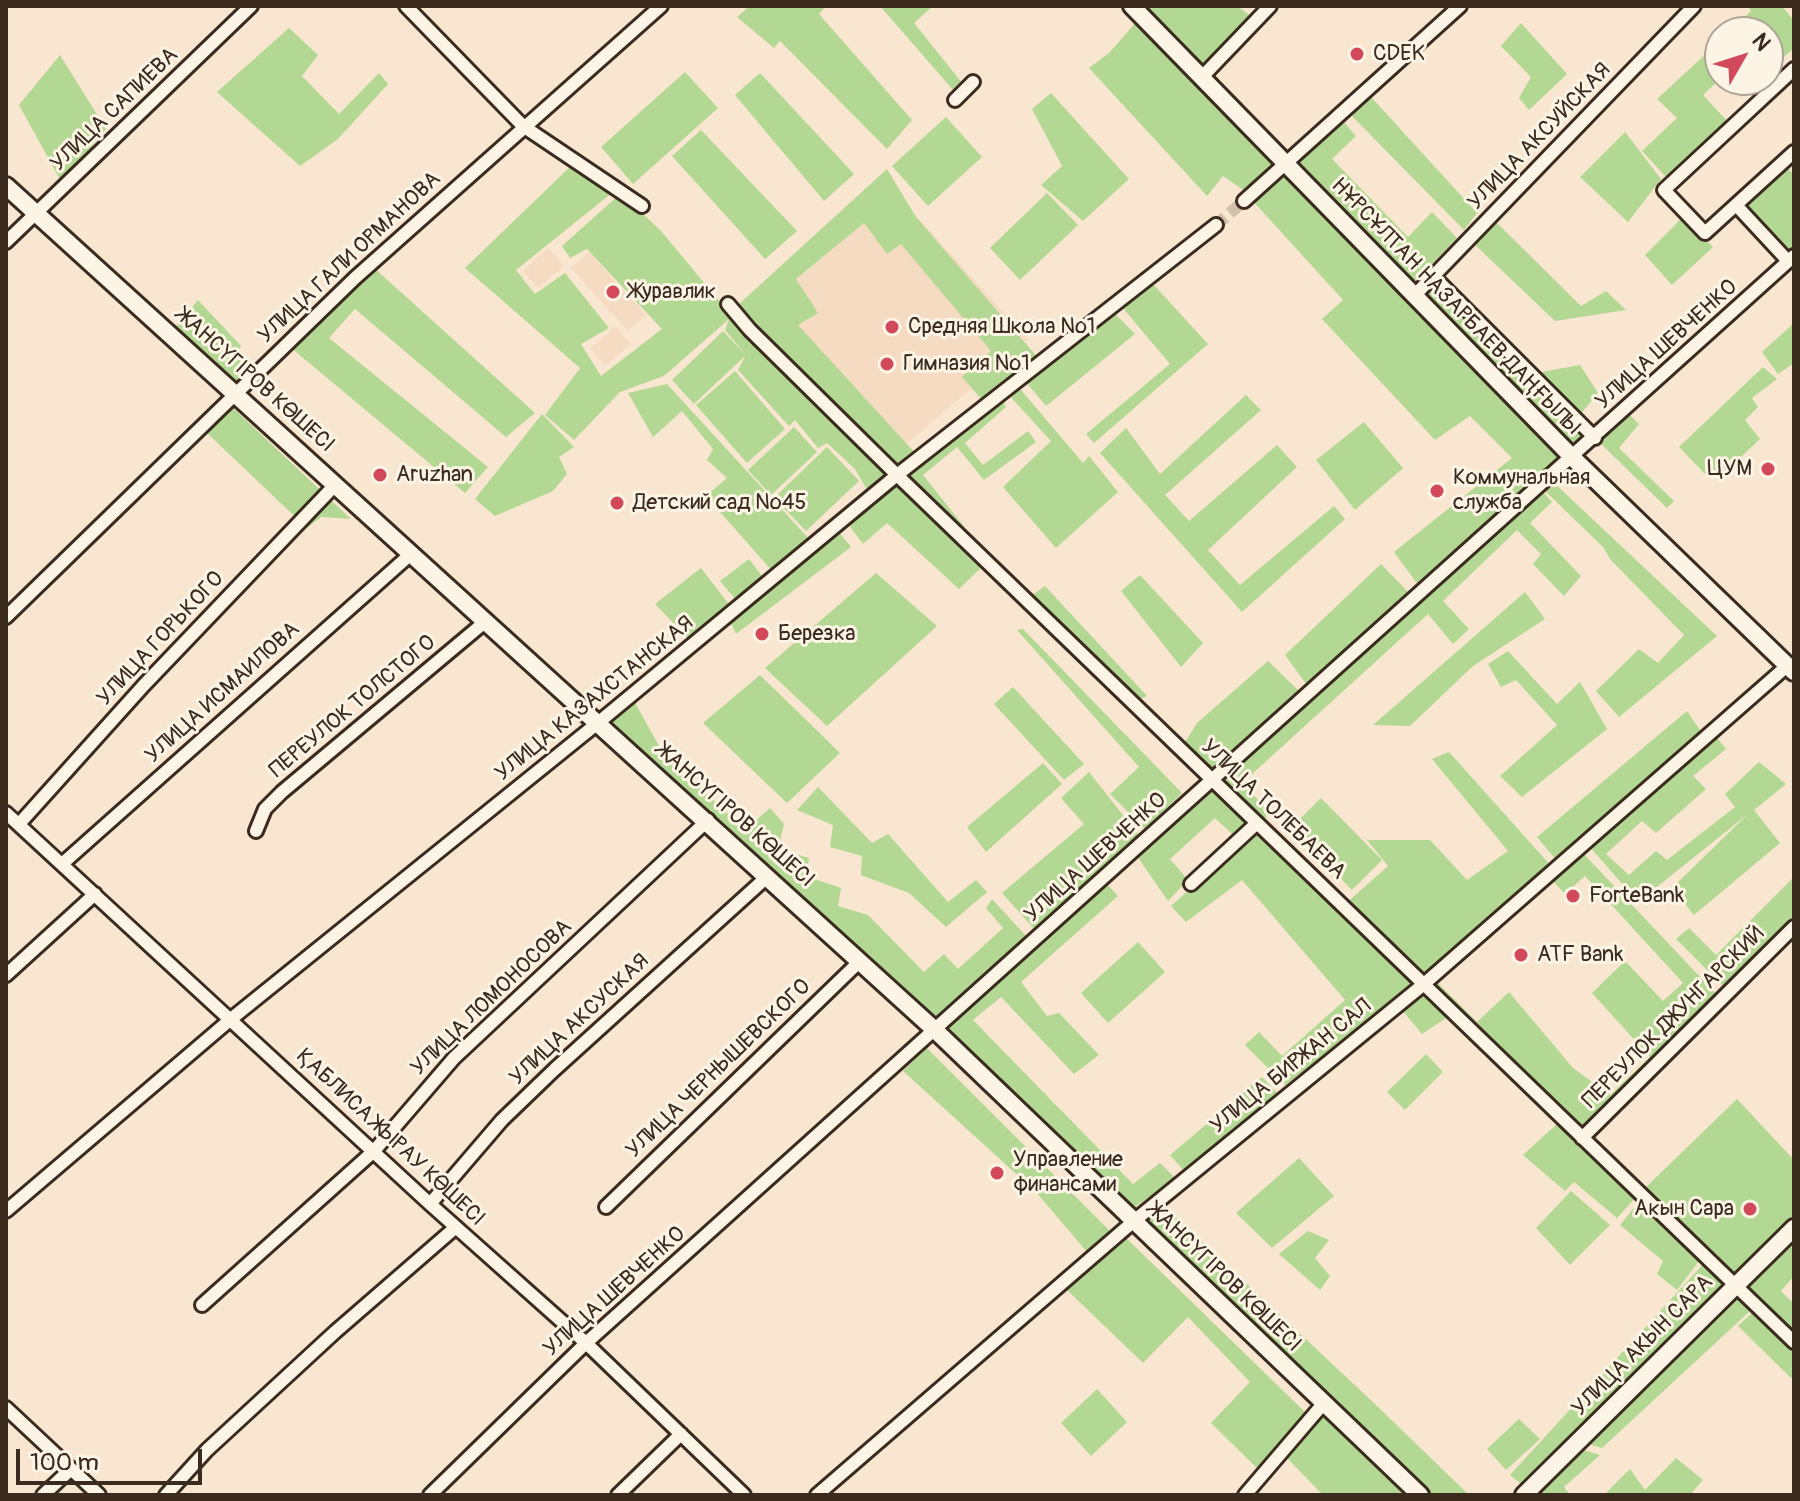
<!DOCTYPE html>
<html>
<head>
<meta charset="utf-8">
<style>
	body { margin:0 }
	#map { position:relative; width:1800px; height:1501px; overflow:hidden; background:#f8e6d0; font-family:Pangolin,sans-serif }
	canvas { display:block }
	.frame { position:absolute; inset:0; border:8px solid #3b2a1e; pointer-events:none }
	.north { position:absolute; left:1704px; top:16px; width:80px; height:80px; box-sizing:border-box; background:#fcf5e5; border:2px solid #afa495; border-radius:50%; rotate:51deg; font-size:22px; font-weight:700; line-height:32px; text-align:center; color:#3b2a1e }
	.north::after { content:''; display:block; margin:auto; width:28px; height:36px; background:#d1495b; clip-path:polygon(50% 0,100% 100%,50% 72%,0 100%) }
	.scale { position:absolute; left:16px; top:1449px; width:186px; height:36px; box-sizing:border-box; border:4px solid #3b2a1e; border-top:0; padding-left:10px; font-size:24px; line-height:28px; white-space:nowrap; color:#3b2a1e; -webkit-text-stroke:6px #fcf5e5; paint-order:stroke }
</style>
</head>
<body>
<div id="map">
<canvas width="1800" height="1501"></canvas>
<div class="frame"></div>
<div class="north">N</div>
<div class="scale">100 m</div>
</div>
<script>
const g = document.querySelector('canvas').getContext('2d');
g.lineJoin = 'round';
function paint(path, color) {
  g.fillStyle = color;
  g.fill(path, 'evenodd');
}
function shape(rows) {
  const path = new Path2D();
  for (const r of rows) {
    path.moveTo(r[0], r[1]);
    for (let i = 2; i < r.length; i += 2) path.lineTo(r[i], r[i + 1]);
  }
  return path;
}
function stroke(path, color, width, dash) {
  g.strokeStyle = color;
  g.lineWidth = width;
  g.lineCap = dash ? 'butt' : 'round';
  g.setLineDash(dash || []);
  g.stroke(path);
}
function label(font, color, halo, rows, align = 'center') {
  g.font = font + ' Pangolin,sans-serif';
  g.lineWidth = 6;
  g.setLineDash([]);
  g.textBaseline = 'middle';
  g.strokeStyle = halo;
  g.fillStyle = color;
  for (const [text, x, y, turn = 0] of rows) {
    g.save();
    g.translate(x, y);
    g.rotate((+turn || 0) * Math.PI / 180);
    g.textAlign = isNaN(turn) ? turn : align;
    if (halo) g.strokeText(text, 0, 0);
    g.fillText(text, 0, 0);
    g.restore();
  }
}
const built = shape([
	[897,195,1028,339,896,453,754,315],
	[548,248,564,266,538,288,523,271],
	[589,252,646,315,628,331,571,268],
	[615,326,631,344,605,366,590,349]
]);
const green = shape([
	[750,6,826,6,819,14,912,120,887,149,780,41,774,48,737,17],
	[880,6,933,6,914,23,963,84,954,91],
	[1138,6,1237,6,1252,17,1201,70],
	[1748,6,1782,6,1794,21,1794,48,1768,71,1768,32,1729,32,1751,11],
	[1137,21,1276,167,1246,192,1223,176,1207,196,1089,68,1109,53],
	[1521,23,1567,74,1529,110,1519,98,1531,77,1501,46],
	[289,28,318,55,302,76,339,114,379,73,388,84,338,139,300,166,217,92],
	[1720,41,1720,79,1703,95,1728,122,1667,178,1642,151,1677,118,1657,99],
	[60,55,106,129,62,183,19,105],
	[685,72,718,108,633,184,601,147],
	[760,73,854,174,824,201,735,95],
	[1051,93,1129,179,1083,221,1041,185,1062,166,1032,109],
	[1372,98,1477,213,1464,230,1348,112],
	[946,117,982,157,928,206,892,166],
	[1342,120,1356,136,1332,159,1408,237,1432,212,1457,238,1412,284,1295,166],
	[701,130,797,231,765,259,672,156],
	[1625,132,1661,179,1628,222,1580,177],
	[573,164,613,192,516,270,535,294,565,273,609,328,581,344,601,376,662,329,587,249,570,258,562,246,621,193,661,231,746,333,891,476,869,493,855,469,827,443,818,448,795,420,789,426,738,370,745,356,694,404,672,380,723,331,746,355,725,330,729,319,664,376,620,392,574,440,545,415,580,368,465,268],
	[1785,165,1794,175,1794,252,1788,258,1740,206],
	[887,169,916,217,1039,359,983,401,962,377,991,351,901,244,887,254,864,223,796,279,818,313,798,325,917,455,896,467,738,305],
	[1287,172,1562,458,1419,586,1394,552,1512,458,1470,416,1435,440,1322,319,1343,300,1252,200],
	[1047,193,1078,225,1020,280,990,248],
	[1683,217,1713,247,1672,285,1645,255],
	[1494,220,1581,306,1606,291,1626,310,1555,321,1472,242],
	[373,267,535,413,506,437,355,309,329,338,488,467,465,493,290,347],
	[1434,281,1585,435,1569,448,1419,297],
	[1153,284,1208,344,1094,443,1086,434,1170,364,1122,307],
	[198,300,241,346,236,354,249,366,236,382,175,328],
	[1114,313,1135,334,1046,406,1026,382],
	[1794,323,1794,363,1778,374,1762,352],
	[1580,365,1598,393,1578,417,1536,373],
	[1763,367,1777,379,1752,398,1758,407,1745,420,1760,439,1730,467,1707,476,1679,447],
	[735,371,785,429,747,463,696,405],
	[1015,383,1083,463,1089,456,1118,492,1056,548,1003,487,1051,441,1008,394],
	[667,384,810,540,773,572,706,496,727,478,707,460,713,449,682,411,653,437,628,393],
	[1246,395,1261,410,1165,495,1189,521,1277,445,1297,467,1208,550,1240,585,1334,506,1345,519,1242,612,1100,453,1126,428,1160,474],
	[1002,400,1006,407,965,443,983,465,1028,431,1036,442,984,480,957,447,923,475,986,554,905,475],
	[233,408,351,519,321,517,307,528,207,433],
	[542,414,574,447,559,457,567,474,553,491,495,516,475,499],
	[1629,414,1639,424,1619,448,1674,501,1667,508,1598,441],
	[1364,422,1403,468,1355,510,1316,460],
	[794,427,817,452,771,495,748,470],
	[827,447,859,481,806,531,774,498],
	[1552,481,1717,636,1619,717,1596,691,1639,649,1658,663,1684,635,1610,559,1604,548,1543,489],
	[898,484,984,565,959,589,887,523,863,544,848,524],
	[1543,492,1552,502,1530,523,1581,576,1564,596,1533,564,1541,554,1517,530,1443,601,1469,629,1453,644,1428,614,1241,784,1272,812,1262,821,1218,778],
	[837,530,851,547,736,634,730,621],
	[749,559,765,580,737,601,720,581],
	[1381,564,1409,593,1307,685,1285,655],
	[701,568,731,607,690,640,655,604],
	[876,573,937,626,827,726,765,668],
	[1140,575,1203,643,1181,667,1121,591],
	[1045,586,1147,696,1138,700,1031,596],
	[1525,592,1545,619,1473,666,1410,726,1373,725],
	[1023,629,1182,793,1145,829,1110,794,1139,767,1017,630],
	[1508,651,1557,704,1580,682,1607,729,1522,797,1500,776,1557,725,1516,680,1501,687,1488,664],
	[1268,661,1301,693,1211,770,1184,744,1197,723],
	[760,675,840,753,787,803,703,723],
	[1013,687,1084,764,1064,780,994,704],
	[634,701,663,753,745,830,770,808,784,824,778,849,809,858,806,876,841,888,838,906,868,915,924,972,944,954,958,969,1003,928,986,908,992,899,1029,939,934,1023,606,722],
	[1687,711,1702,733,1557,861,1537,837],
	[1714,734,1726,749,1693,776,1706,789,1656,833,1642,821,1606,854,1629,875,1656,851,1667,860,1735,807,1725,794,1759,762,1786,784,1754,810,1780,843,1694,915,1672,888,1748,814,1638,902,1590,847],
	[1449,752,1552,867,1422,977,1343,906,1388,866,1367,840,1430,840,1467,880,1508,851,1432,759],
	[1043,763,1062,784,986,852,967,827],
	[1089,772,1141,838,1036,931,1002,893,1084,824,1061,798],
	[818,787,872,843,888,834,948,902,976,880,987,892,946,927,909,893,861,875,862,856,830,847,833,825,797,810],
	[1209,789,1249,823,1233,835,1215,818,1170,859,1188,880,1168,901,1137,856],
	[1321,798,1382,860,1352,890,1291,828],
	[1257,830,1418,985,1285,1085,1245,1045,1259,1032,1282,1056,1345,1000,1242,880,1186,922,1171,906],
	[1581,851,1720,998,1583,1134,1430,987,1437,982,1477,1022,1509,992,1573,1068,1610,1095,1650,1057,1592,993,1625,961,1663,1001,1683,983,1585,876,1565,894,1550,878],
	[1794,877,1794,921,1725,988,1676,939,1689,928,1716,955],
	[1106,883,1118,896,1021,982,1047,1016,1059,1013,1099,1055,1074,1074,1001,997,973,1020,1133,1184,1160,1163,1176,1179,1130,1210,944,1031],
	[1138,942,1165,972,1108,1023,1081,993],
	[1426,990,1449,1016,1422,1034,1401,1009],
	[927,1048,1110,1231,1087,1252,1035,1191,903,1071],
	[1426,1054,1443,1072,1405,1110,1387,1092],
	[1262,1077,1280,1096,1185,1172,1170,1155],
	[1737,1099,1794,1160,1794,1219,1735,1280,1644,1189],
	[1559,1122,1638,1195,1617,1218,1574,1182,1565,1191,1523,1155],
	[1299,1158,1334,1196,1272,1248,1236,1213],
	[1571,1191,1610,1225,1570,1265,1536,1228],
	[1641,1199,1702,1257,1677,1290,1657,1274,1663,1261,1620,1225],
	[1162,1204,1377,1406,1469,1495,1427,1495,1140,1222],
	[1308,1231,1329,1240,1315,1258,1330,1276,1320,1290,1279,1254],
	[1120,1232,1307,1414,1259,1470,1211,1423,1250,1382,1188,1317,1143,1363,1063,1286],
	[1794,1233,1794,1276,1781,1291,1794,1304,1794,1336,1741,1286],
	[1706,1261,1729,1284,1526,1488,1510,1475],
	[1734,1293,1750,1311,1602,1448,1585,1443],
	[1754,1311,1794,1351,1794,1376,1791,1378,1738,1326],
	[1097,1389,1127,1422,1091,1456,1061,1423],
	[1324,1411,1413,1495,1323,1495,1285,1456],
	[1519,1419,1540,1439,1506,1470,1487,1449],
	[1578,1448,1600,1455,1564,1487,1570,1495,1533,1495],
	[1676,1458,1703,1480,1690,1495,1604,1495,1630,1469,1645,1490]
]);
const minorTunnel = shape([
	[1216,225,1244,201]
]);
const minor = shape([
	[406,6,523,126,642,206],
	[1794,69,1664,190,1705,233,1794,152],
	[1202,77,1270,6],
	[955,100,973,82],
	[1244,201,1460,6],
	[1736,205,1788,261],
	[6,242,251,6],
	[1433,276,1595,438],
	[1414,296,1694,6],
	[728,304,750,330,897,475,1794,1342],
	[6,617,355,278,661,6],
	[6,813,430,1204,586,1343,744,1495],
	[19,824,144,685,336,484],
	[256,831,265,809,282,792,486,621],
	[62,864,412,553],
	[1191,884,1257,823],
	[6,975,95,894],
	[1582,1138,1794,927],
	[430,1204,502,1120,555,1069,768,876],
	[606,1207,860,961],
	[6,1211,231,1019,599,722,897,475,1216,225],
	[202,1305,374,1151,454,1058,708,820],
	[6,1408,99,1495],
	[43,1495,71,1469],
	[166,1495,207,1450,335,1332,456,1227],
	[430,1495,586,1343,1794,256],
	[618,1495,681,1434],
	[817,1495,1134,1221,1424,984,1787,666],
	[1245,1495,1323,1404]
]);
const major = shape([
	[1132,6,1573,458,1794,672],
	[6,186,936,1031,1420,1495],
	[1524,1495,1794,1228]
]);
const markers = [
	[1357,54,8,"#d1495b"],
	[613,292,8,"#d1495b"],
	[892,327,8,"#d1495b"],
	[887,364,8,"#d1495b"],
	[1768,469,8,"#d1495b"],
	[380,475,8,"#d1495b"],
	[1437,491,8,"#d1495b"],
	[617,503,8,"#d1495b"],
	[762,634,8,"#d1495b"],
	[1573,896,8,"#d1495b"],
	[1521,955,8,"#d1495b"],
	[997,1173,8,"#d1495b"],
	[1750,1209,8,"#d1495b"]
];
const poiNames = [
	["CDEK",1373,54],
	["Журавлик",629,292],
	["Средняя Школа №1",908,327],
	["Гимназия №1",903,364],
	["ЦУМ",1752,469,"right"],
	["Aruzhan",396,475],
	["Коммунальная",1453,478],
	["служба",1453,503],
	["Детский сад №45",633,503],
	["Березка",778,634],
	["ForteBank",1589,896],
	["ATF Bank",1537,955],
	["Управление",1013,1160],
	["финансами",1013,1185],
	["Акын Сара",1734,1209,"right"]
];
const streetNames = [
	["УЛИЦА САПИЕВА",115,110,-44],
	["УЛИЦА АКСУЙСКАЯ",1540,137,-46],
	["УЛИЦА ГАЛИ ОРМАНОВА",350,258,-43],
	["НҰРСҰЛТАН НАЗАРБАЕВ ДАҢҒЫЛЫ",1455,307,46],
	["УЛИЦА ШЕВЧЕНКО",1667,345,-42],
	["ЖАНСҮГІРОВ КӨШЕСІ",255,381,42],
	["УЛИЦА ГОРЬКОГО",161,639,-47],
	["УЛИЦА ИСМАИЛОВА",223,693,-42],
	["УЛИЦА КАЗАХСТАНСКАЯ",595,699,-39],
	["ПЕРЕУЛОК ТОЛСТОГО",353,707,-40],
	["УЛИЦА ТОЛЕБАЕВА",1273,810,44],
	["ЖАНСҮГІРОВ КӨШЕСІ",735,816,42],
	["УЛИЦА ШЕВЧЕНКО",1096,858,-42],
	["УЛИЦА ЛОМОНОСОВА",492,998,-44],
	["ПЕРЕУЛОК ДЖУНГАРСКИЙ",1674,1018,-45],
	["УЛИЦА АКСУСКАЯ",580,1020,-43],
	["УЛИЦА БИРЖАН САЛ",1291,1067,-39],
	["УЛИЦА ЧЕРНЫШЕВСКОГО",719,1069,-44],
	["ҚАБЛИСА ЖЫРАУ КӨШЕСІ",390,1138,43],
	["ЖАНСҮГІРОВ КӨШЕСІ",1224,1278,44],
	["УЛИЦА ШЕВЧЕНКО",615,1292,-42],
	["УЛИЦА АКЫН САРА",1643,1346,-45]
];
paint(built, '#f5dbc1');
paint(green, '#b3d893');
stroke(minorTunnel, '#d2c0ac', 12, [12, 6]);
stroke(minor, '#3b2a1e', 18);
stroke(major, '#3b2a1e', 22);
stroke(minor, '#fcf5e5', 12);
stroke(major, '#fcf5e5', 16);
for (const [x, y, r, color] of markers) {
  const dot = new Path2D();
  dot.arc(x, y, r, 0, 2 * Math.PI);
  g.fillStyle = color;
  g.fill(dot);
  stroke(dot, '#fcf5e5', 3);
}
label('22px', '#3b2a1e', '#fcf5e5', poiNames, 'left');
label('22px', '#3b2a1e', '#fcf5e5', streetNames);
</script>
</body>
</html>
